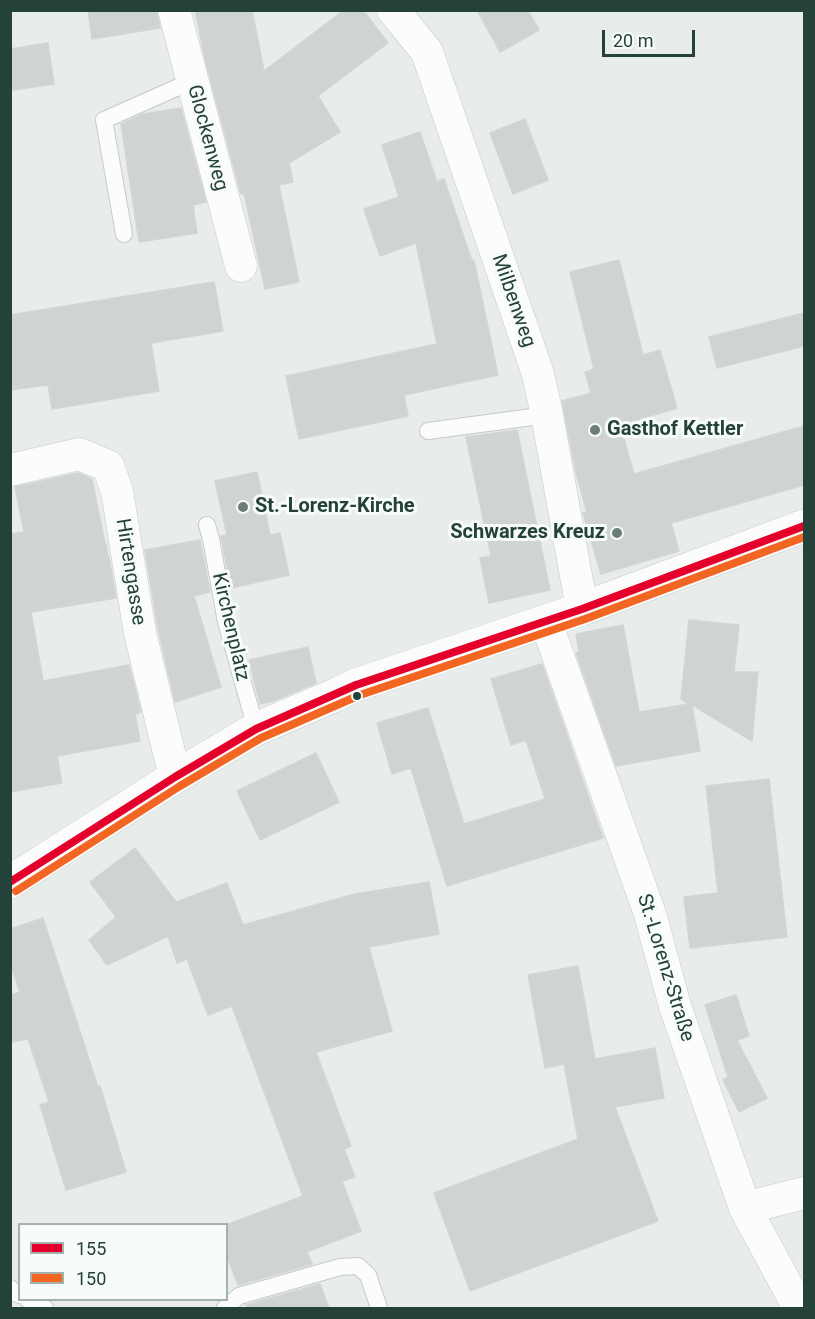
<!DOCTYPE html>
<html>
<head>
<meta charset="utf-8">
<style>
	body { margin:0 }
	#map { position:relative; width:815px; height:1319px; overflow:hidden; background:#e8edeb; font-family:Roboto,sans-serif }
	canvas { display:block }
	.frame { position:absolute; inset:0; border:12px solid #24423a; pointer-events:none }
	.legend { position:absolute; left:18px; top:1223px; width:210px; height:78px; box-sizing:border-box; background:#f7fbf9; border:2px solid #a3b1ad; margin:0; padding:8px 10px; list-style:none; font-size:18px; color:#24423a }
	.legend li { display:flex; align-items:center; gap:12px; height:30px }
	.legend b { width:30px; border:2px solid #a3b1ad }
	.scale { position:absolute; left:602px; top:30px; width:93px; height:27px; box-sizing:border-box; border:3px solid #24423a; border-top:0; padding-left:8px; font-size:18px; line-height:21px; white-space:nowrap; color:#24423a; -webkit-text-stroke:4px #f7fbf9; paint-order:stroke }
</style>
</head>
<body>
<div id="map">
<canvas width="815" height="1319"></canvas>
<div class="frame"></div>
<ul class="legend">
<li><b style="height:8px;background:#e4002b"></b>155</li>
<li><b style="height:8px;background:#f26522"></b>150</li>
</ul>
<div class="scale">20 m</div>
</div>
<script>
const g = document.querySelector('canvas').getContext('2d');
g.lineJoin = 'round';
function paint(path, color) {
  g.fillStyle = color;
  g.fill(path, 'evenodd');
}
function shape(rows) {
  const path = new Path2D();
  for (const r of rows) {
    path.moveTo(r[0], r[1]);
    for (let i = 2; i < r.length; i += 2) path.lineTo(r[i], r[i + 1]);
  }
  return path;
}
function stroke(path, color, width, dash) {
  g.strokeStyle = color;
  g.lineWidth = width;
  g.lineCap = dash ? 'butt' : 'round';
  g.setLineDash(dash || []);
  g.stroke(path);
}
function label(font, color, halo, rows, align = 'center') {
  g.font = font + ' Roboto,sans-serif';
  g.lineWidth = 6;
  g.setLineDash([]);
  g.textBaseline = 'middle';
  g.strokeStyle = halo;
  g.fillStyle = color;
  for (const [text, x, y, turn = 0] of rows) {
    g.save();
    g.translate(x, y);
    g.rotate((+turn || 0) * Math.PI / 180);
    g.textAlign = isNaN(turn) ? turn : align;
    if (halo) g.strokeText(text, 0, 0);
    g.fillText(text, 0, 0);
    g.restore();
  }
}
const building = shape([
	[88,10,157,10,160,28,92,39,88,10],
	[195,10,252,10,264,71,344,10,363,10,388,43,318,96,340,132,289,163,293,182,279,185,299,282,265,289,244,193,241,194,205,59,195,10],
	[477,10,528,10,539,30,500,52,477,10],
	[48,43,54,84,13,90,10,75,10,49,48,43],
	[181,108,206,202,193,205,197,233,139,242,121,124,143,114,181,108],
	[525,119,548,180,513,194,490,133,525,119],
	[420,132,437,182,444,179,472,261,474,260,498,375,404,395,408,416,299,439,286,376,437,344,416,243,380,256,364,209,399,197,382,145,420,132],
	[619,260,643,355,660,350,677,408,620,425,634,474,804,426,804,485,671,523,679,551,601,574,583,513,587,512,576,473,562,401,591,393,585,372,594,369,570,272,619,260],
	[214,282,223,331,151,343,159,391,52,409,48,385,10,390,10,315,214,282],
	[804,313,804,346,717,368,709,337,804,313],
	[517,430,550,590,489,603,480,558,491,556,466,437,517,430],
	[257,472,270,535,280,533,289,575,231,588,221,536,227,535,215,481,257,472],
	[78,473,92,479,105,544,106,544,108,557,109,557,116,598,31,612,43,681,129,665,141,712,135,714,140,741,57,756,62,783,10,792,10,534,24,532,15,487,78,473],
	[200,540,210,592,194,596,221,687,175,702,158,629,145,550,200,540],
	[689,620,739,625,734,672,758,672,752,741,692,705,700,751,616,766,576,653,579,652,576,634,623,625,639,712,689,704,681,699,689,620],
	[308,647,316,683,273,701,260,704,249,660,308,647],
	[542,664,603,838,447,886,411,768,392,774,377,723,428,708,464,824,545,799,526,740,511,745,491,679,542,664],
	[316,753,339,802,260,840,237,791,316,753],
	[769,779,787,937,690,948,684,897,718,893,706,786,769,779],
	[135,848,176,902,227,883,243,925,355,894,429,882,439,934,369,947,392,1031,316,1052,351,1146,344,1149,355,1177,342,1181,361,1231,307,1252,312,1264,238,1285,226,1254,226,1225,303,1196,232,1006,208,1015,187,959,177,963,168,936,107,965,89,940,116,917,90,882,135,848],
	[43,918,98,1087,100,1086,126,1172,66,1190,40,1105,49,1102,28,1039,11,1042,11,995,20,992,10,963,10,929,43,918],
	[578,966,595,1059,655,1048,664,1098,615,1107,658,1221,470,1291,434,1193,578,1139,564,1064,545,1068,528,975,578,966],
	[736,995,749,1036,737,1040,767,1098,739,1112,723,1080,728,1077,705,1005,736,995],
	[320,1284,329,1308,247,1308,246,1305,320,1284]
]);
const lane = shape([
	[124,234,104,120,192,81],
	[428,431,547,415],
	[207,525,211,539,226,622,256,729],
	[10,1288,15,1293,20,1295],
	[28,1300,45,1308],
	[225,1308,239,1296,340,1267,358,1266,368,1275,379,1308]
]);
const street = shape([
	[174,10,241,266],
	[393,10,427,52,538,374,547,415,582,609],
	[10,470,79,454,108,466,117,491,140,633,175,777],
	[546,622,650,914,675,1006,745,1208,799,1308],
	[745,1208,804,1193]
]);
const secondary = shape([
	[10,882,175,777,256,729,333,696,356,685,582,609,804,526]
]);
const bus1 = shape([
	[10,882,175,777,256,729,356,685,582,609,804,526]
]);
const bus2 = shape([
	[16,891,180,786,261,738,360,695,585,619,804,537]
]);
const markers = [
	[595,430,6,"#697e78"],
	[243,507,6,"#697e78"],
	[617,533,6,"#697e78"],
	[357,696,5,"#24423a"]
];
const streetNames = [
	["Glockenweg",207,138,75],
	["Milbenweg",513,301,71],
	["Hirtengasse",130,572,81],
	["Kirchenplatz",230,627,77],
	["St.-Lorenz-Straße",665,968,73]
];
const poiNames = [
	["Gasthof Kettler",607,430],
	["St.-Lorenz-Kirche",255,507],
	["Schwarzes Kreuz",605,533,"right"]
];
paint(building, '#cfd4d2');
stroke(building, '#d1d6d4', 1.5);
stroke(lane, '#c5cac8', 18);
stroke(street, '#c5cac8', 33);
stroke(secondary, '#c3cbc8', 34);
stroke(lane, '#fcfcfc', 16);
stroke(street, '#fcfcfc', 32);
stroke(secondary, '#fcfcfc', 33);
stroke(bus1, '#e4002b', 8);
stroke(bus2, '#f26522', 8);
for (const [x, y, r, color] of markers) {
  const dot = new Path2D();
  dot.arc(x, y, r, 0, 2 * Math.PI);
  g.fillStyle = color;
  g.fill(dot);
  stroke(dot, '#f7fbf9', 2);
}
label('20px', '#24423a', '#f7fbf9', streetNames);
label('bold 20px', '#24423a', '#f7fbf9', poiNames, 'left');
</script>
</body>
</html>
